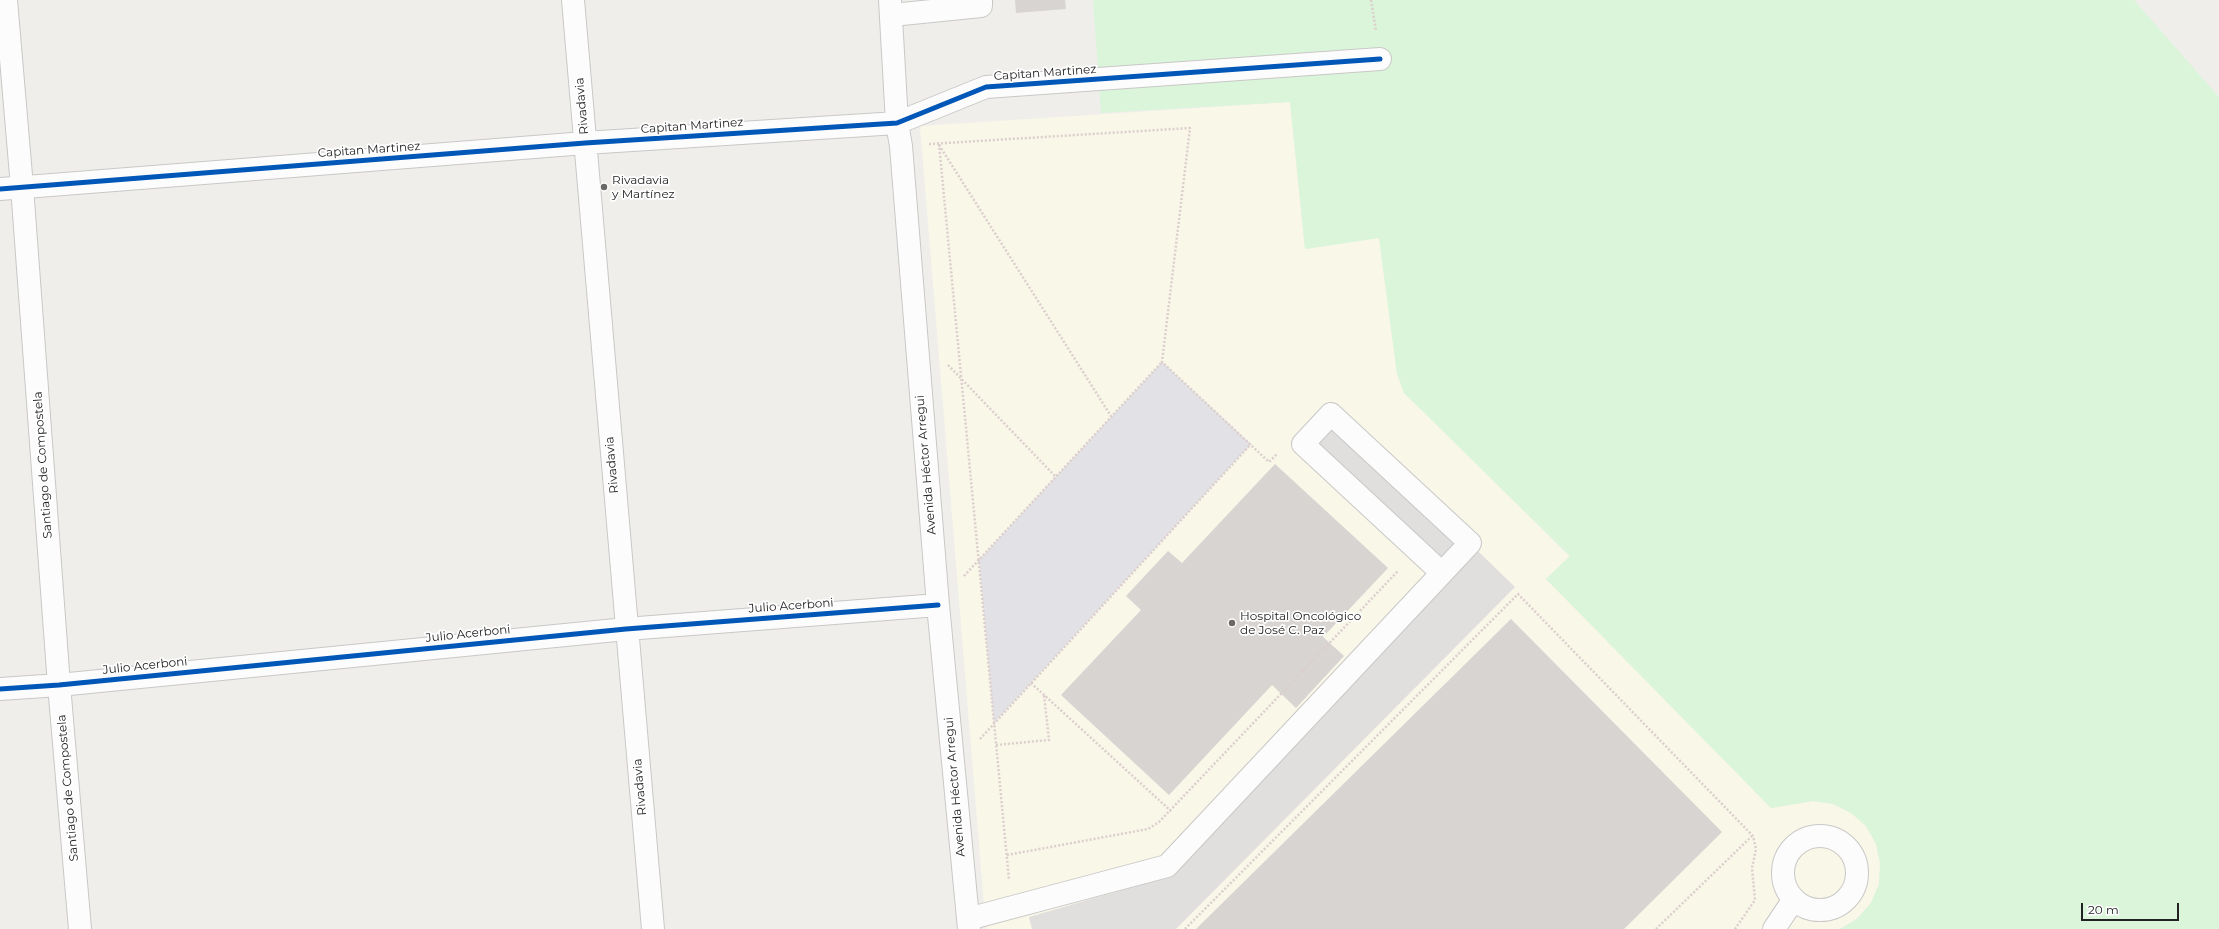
<!DOCTYPE html>
<html>
<head>
<meta charset="utf-8">
<style>
	body { margin:0 }
	#map { position:relative; width:2219px; height:929px; overflow:hidden; background:#f0eeeb; font-family:Montserrat,sans-serif }
	canvas { display:block }
	.scale { position:absolute; left:2081px; top:903px; width:98px; height:18px; box-sizing:border-box; border:2px solid #222; border-top:0; padding-left:5px; font-size:12px; line-height:14px; white-space:nowrap; color:#222; -webkit-text-stroke:3px #fff; paint-order:stroke }
</style>
</head>
<body>
<div id="map">
<canvas width="2219" height="929"></canvas>
<div class="scale">20 m</div>
</div>
<script>
const g = document.querySelector('canvas').getContext('2d');
g.lineJoin = 'round';
function paint(path, color) {
  g.fillStyle = color;
  g.fill(path, 'evenodd');
}
function shape(rows) {
  const path = new Path2D();
  for (const r of rows) {
    if (r.length === 3) {
      path.moveTo(r[0] + r[2], r[1]);
      path.arc(r[0], r[1], r[2], 0, 2 * Math.PI);
      continue;
    }
    path.moveTo(r[0], r[1]);
    for (let i = 2; i < r.length; i += 2) path.lineTo(r[i], r[i + 1]);
  }
  return path;
}
function stroke(path, color, width, dash) {
  g.strokeStyle = color;
  g.lineWidth = width;
  g.lineCap = dash ? 'butt' : 'round';
  g.setLineDash(dash || []);
  g.stroke(path);
}
function label(font, color, halo, rows, align = 'center') {
  g.font = font + ' Montserrat,sans-serif';
  g.lineWidth = 3.5;
  g.setLineDash([]);
  g.textBaseline = 'middle';
  g.strokeStyle = halo;
  g.fillStyle = color;
  for (const [text, x, y, turn = 0] of rows) {
    g.save();
    g.translate(x, y);
    g.rotate((+turn || 0) * Math.PI / 180);
    g.textAlign = isNaN(turn) ? turn : align;
    if (halo) g.strokeText(text, 0, 0);
    g.fillText(text, 0, 0);
    g.restore();
  }
}
const education = shape([
	[1290,102,1305,249,1379,238,1397,374,1405,393,1570,557,1546,579,1771,808,1813,801,1833,804,1851,813,1866,826,1876,844,1880,863,1879,884,1871,903,1856,919,1840,929,986,929,920,126]
]);
const park = shape([
	[1093,0,2134,0,2219,97,2219,929,1840,929,1857,919,1871,903,1879,884,1880,863,1876,844,1866,826,1851,813,1833,804,1813,801,1771,808,1546,579,1570,556,1404,393,1397,374,1379,238,1305,249,1290,102,1101,113]
]);
const parking = shape([
	[1331,409,1515,587,1176,929,1032,929,1029,917,1167,877,1444,585,1296,446]
]);
const plaza = shape([
	[1162,362,1251,444,994,723,979,560]
]);
const building = shape([
	[1015,0,1065,0,1066,9,1016,13],
	[1275,464,1388,568,1323,637,1344,656,1296,708,1272,685,1169,795,1061,695,1141,610,1126,596,1168,551,1182,563],
	[1511,619,1722,832,1624,929,1196,929]
]);
const path = shape([
	[1371,0,1376,31],
	[929,144,1190,128,1162,362,1269,462,1277,454],
	[939,144,1009,880],
	[939,145,1111,416],
	[948,365,1056,477],
	[964,576,1162,362],
	[1031,683,1172,812],
	[980,739,1251,444],
	[996,745,1049,740,1044,695],
	[1007,855,1148,829,1159,822,1398,571],
	[1185,929,1518,594,1753,836,1756,849,1752,868,1755,900,1735,929],
	[1656,929,1752,836]
]);
const minor = shape([
	[6,0,22,187,59,685,80,929],
	[573,0,653,929],
	[890,0,897,123,901,146,938,605,969,929],
	[892,15,981,6,981,0],
	[0,189,585,143,897,123,986,87,1380,59],
	[0,689,59,685,626,629,938,605],
	[1820,873,37],
	[968,919,1167,866,1442,573,1470,543,1331,414,1303,444,1442,573],
	[1774,929,1794,899]
]);
const cycleway = shape([
	[0,189,585,143,897,123,986,87,1380,59],
	[0,689,59,685,626,629,938,605]
]);
const markers = [
	[604,187,4,"#6a6968"],
	[1232,623,4,"#6a6968"]
];
const streetNames = [
	["Capitan Martinez",1045,73,-4],
	["Rivadavia",582,106,-95],
	["Capitan Martinez",692,126,-4],
	["Capitan Martinez",369,150,-4],
	["Santiago de Compostela",43,465,-94],
	["Rivadavia",612,465,-95],
	["Avenida Héctor Arregui",926,465,-95],
	["Julio Acerboni",791,606,-4],
	["Julio Acerboni",468,634,-6],
	["Julio Acerboni",145,666,-6],
	["Rivadavia",640,787,-95],
	["Avenida Héctor Arregui",955,787,-95],
	["Santiago de Compostela",68,788,-95]
];
const poiNames = [
	["Rivadavia",612,180],
	["y Martínez",612,194],
	["Hospital Oncológico",1240,616],
	["de José C. Paz",1240,630]
];
paint(education, '#f8f7e8');
paint(park, '#daf5da');
paint(parking, '#e0dfde');
paint(plaza, '#e2e1e5');
paint(building, '#d7d4d2');
stroke(minor, '#c9c8c7', 24);
stroke(path, '#dccecd', 2.5, [2, 2]);
stroke(minor, '#fdfcfc', 22);
stroke(cycleway, '#0057b8', 5);
for (const [x, y, r, color] of markers) {
  const dot = new Path2D();
  dot.arc(x, y, r, 0, 2 * Math.PI);
  g.fillStyle = color;
  g.fill(dot);
  stroke(dot, '#fff', 1.5);
}
label('12px', '#222', '#fff', streetNames);
label('12px', '#222', '#fff', poiNames, 'left');
</script>
</body>
</html>
